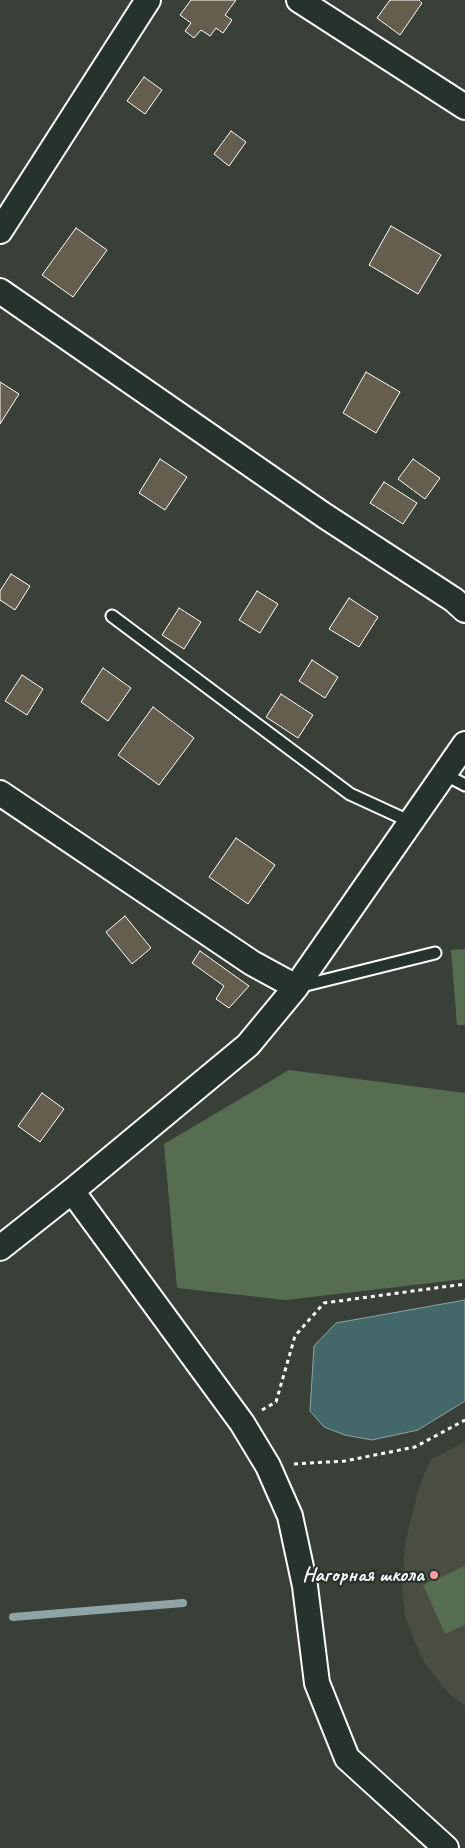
<!DOCTYPE html>
<html>
<head>
<meta charset="utf-8">
<style>
	body { margin:0 }
	canvas { display:block; background:#394037 }
</style>
</head>
<body>
<canvas width="465" height="1848"></canvas>
<script>
const g = document.querySelector('canvas').getContext('2d');
g.lineJoin = 'round';
function paint(path, color) {
  g.fillStyle = color;
  g.fill(path, 'evenodd');
}
function shape(rows) {
  const path = new Path2D();
  for (const r of rows) {
    path.moveTo(r[0], r[1]);
    for (let i = 2; i < r.length; i += 2) path.lineTo(r[i], r[i + 1]);
  }
  return path;
}
function stroke(path, color, width, dash) {
  g.strokeStyle = color;
  g.lineWidth = width;
  g.lineCap = dash ? 'butt' : 'round';
  g.setLineDash(dash || []);
  g.stroke(path);
}
function label(font, color, halo, rows, align = 'center') {
  g.font = font + ' Caveat,sans-serif';
  g.lineWidth = 4.5;
  g.setLineDash([]);
  g.textBaseline = 'middle';
  g.strokeStyle = halo;
  g.fillStyle = color;
  for (const [text, x, y, turn = 0] of rows) {
    g.save();
    g.translate(x, y);
    g.rotate((+turn || 0) * Math.PI / 180);
    g.textAlign = isNaN(turn) ? turn : align;
    if (halo) g.strokeText(text, 0, 0);
    g.fillText(text, 0, 0);
    g.restore();
  }
}
const built = shape([
	[465,1442,465,1706,447,1692,422,1659,405,1617,402,1585,405,1543,418,1491,430,1460]
]);
const green = shape([
	[465,949,465,1025,457,1025,451,950],
	[289,1070,465,1093,465,1279,286,1300,177,1288,164,1144],
	[465,1566,465,1625,445,1634,423,1585]
]);
const water = shape([
	[465,1300,465,1401,418,1430,372,1440,345,1435,324,1427,310,1411,314,1346,336,1323,465,1300]
]);
const stream = shape([
	[13,1617,183,1603]
]);
const building = shape([
	[191,0,236,0,225,15,232,20,223,33,216,28,210,36,201,30,194,38,185,31,191,23,180,15,191,0],
	[390,0,419,0,422,3,400,35,377,18,390,0],
	[144,77,162,90,145,114,127,101,144,77],
	[231,131,246,142,229,166,214,154,231,131],
	[391,226,441,255,418,294,369,265,391,226],
	[76,228,107,250,73,297,42,275,76,228],
	[366,372,400,392,376,433,343,413,366,372],
	[0,382,19,394,0,424,0,382],
	[160,459,187,477,165,510,139,493,160,459],
	[413,459,440,478,425,499,398,479,413,459],
	[384,482,417,503,403,524,370,503,384,482],
	[11,574,30,586,15,610,0,600,0,591,11,574],
	[257,591,278,604,260,633,239,620,257,591],
	[349,598,378,617,359,647,329,629,349,598],
	[179,608,201,622,184,649,162,635,179,608],
	[312,660,338,677,325,698,299,681,312,660],
	[103,668,131,688,108,721,81,702,103,668],
	[22,675,43,689,27,715,5,701,22,675],
	[281,694,313,715,298,738,266,717,281,694],
	[153,707,194,738,159,785,118,755,153,707],
	[236,838,275,865,248,904,209,877,236,838],
	[125,916,151,948,132,964,106,932,125,916],
	[200,951,249,986,229,1008,216,999,224,986,192,963,200,951],
	[42,1093,64,1109,40,1142,18,1126,42,1093]
]);
const path = shape([
	[262,1410,276,1402,295,1336,324,1303,465,1284],
	[294,1464,345,1461,415,1447,465,1420]
]);
const service = shape([
	[112,616,350,794,411,822],
	[444,774,465,785],
	[298,987,435,953]
]);
const minor = shape([
	[299,0,465,107],
	[0,231,148,0],
	[0,291,325,516,454,600,465,610],
	[0,793,252,963,296,987],
	[72,1191,242,1423,268,1466,290,1516,305,1586,317,1683,347,1758,446,1848],
	[0,1248,72,1191,248,1045,296,987,465,744]
]);
const markers = [
	[434,1575,5,"#ff9aa2"]
];
const poiNames = [
	["Нагорная школа",424,1575]
];
paint(built, '#4a4d42');
paint(green, '#566d52');
paint(water, '#44686a');
stroke(water, '#8fa4a6', 1);
stroke(stream, '#8fa4a6', 8);
paint(building, '#655e4e');
stroke(building, '#fff', 1);
stroke(service, '#fff', 15);
stroke(minor, '#fff', 28);
stroke(path, '#fff', 3, [4, 4]);
stroke(service, '#26332d', 11);
stroke(minor, '#26332d', 24);
for (const [x, y, r, color] of markers) {
  const dot = new Path2D();
  dot.arc(x, y, r, 0, 2 * Math.PI);
  g.fillStyle = color;
  g.fill(dot);
  stroke(dot, '#26332d', 2);
}
label('bold 21px', '#fff', '#26332d', poiNames, 'right');
</script>
</body>
</html>
